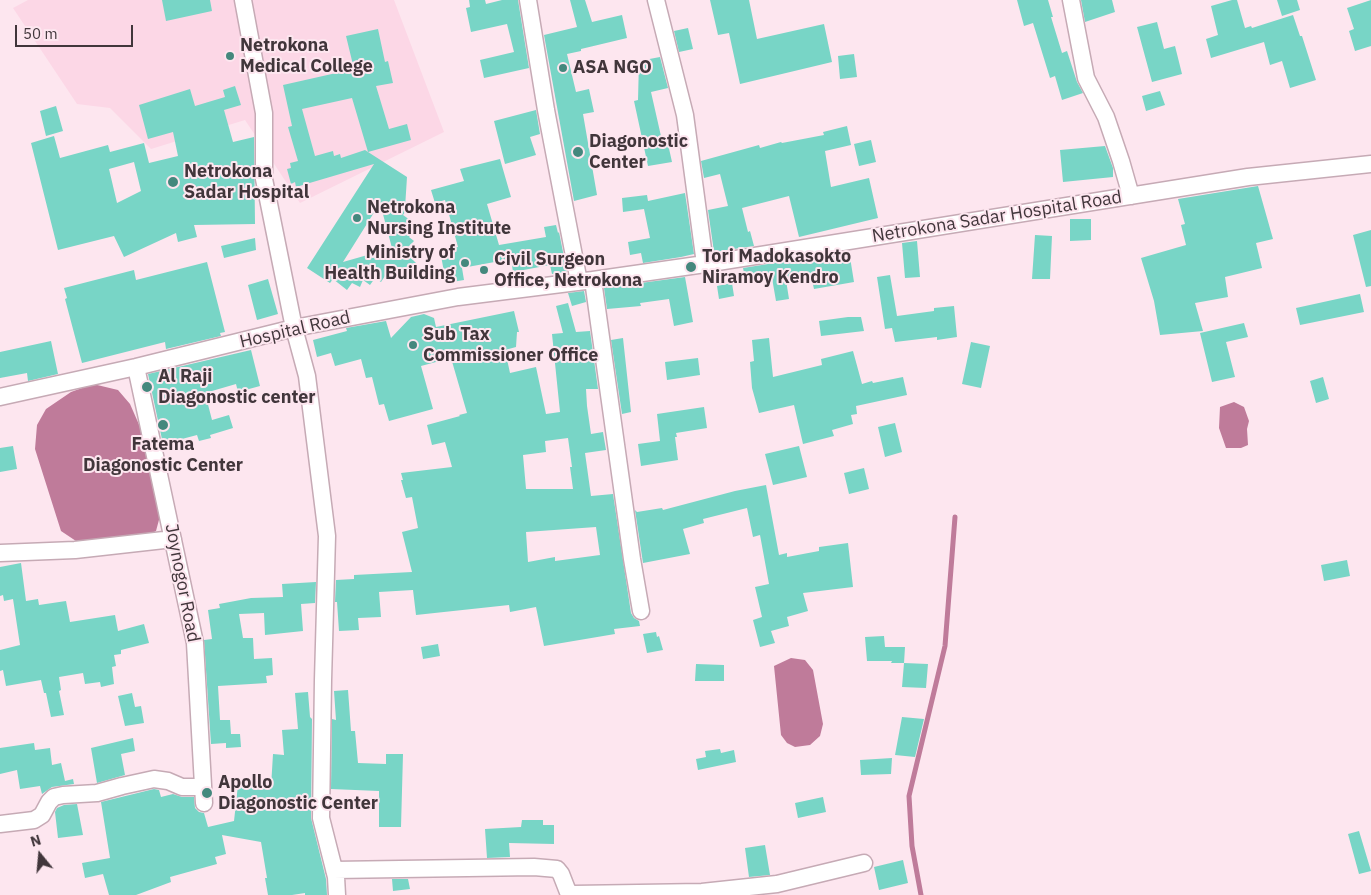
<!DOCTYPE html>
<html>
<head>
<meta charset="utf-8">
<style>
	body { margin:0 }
	#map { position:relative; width:1371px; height:895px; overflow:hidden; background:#fde6ef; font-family:"IBM Plex Sans",sans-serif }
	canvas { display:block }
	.north { position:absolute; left:15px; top:830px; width:50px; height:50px; -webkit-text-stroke:4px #fde6ef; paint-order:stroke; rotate:343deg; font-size:14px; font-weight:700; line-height:20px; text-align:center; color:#41363b }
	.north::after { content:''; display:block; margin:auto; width:18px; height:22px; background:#41363b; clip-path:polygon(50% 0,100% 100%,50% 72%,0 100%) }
	.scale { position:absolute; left:15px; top:25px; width:118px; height:22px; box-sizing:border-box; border:2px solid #41363b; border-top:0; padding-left:6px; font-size:15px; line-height:18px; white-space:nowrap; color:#41363b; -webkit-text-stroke:4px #fde6ef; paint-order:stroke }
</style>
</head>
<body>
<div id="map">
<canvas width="1371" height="895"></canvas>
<div class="north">N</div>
<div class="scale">50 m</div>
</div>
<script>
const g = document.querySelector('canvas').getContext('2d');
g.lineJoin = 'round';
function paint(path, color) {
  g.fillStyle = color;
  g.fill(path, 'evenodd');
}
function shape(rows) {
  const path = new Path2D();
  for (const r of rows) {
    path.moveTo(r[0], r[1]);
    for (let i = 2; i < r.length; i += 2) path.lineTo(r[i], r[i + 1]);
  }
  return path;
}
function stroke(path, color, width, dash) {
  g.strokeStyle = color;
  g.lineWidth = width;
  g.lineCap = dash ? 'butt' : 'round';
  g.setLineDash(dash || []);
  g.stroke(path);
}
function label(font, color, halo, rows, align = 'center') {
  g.font = font + ' "IBM Plex Sans",sans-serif';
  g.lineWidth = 4;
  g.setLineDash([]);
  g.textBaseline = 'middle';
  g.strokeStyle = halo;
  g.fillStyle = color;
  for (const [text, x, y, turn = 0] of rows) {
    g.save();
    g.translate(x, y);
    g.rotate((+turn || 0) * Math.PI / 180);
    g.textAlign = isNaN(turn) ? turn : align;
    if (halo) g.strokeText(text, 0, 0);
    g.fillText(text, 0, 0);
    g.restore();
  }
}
const built = shape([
	[28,0,394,0,444,132,300,203,245,120,151,149,110,108,77,104,13,8]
]);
const water = shape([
	[93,384,118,390,130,404,144,436,160,516,156,531,143,538,76,541,61,531,35,449,37,425,46,409,71,392],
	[1234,402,1244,407,1249,421,1247,429,1248,445,1241,448,1226,448,1219,428,1220,407],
	[791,658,805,660,813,670,823,724,820,736,810,745,795,747,787,743,781,735,774,666]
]);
const stream = shape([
	[921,895,912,846,909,796,945,646,955,517]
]);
const building = shape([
	[162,0,210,0,212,11,166,21],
	[469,0,485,0,486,4,502,0,518,0,529,68,484,78,480,60,514,52,507,24,471,32,466,8,470,7],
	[570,0,585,0,592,22,622,15,627,38,581,49,581,51,567,54,576,92,589,89,594,112,583,114,597,195,574,201,544,35,577,27],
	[710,0,749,0,757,39,824,24,832,62,740,84,729,33,718,35],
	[1017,0,1048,0,1053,17,1051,17,1062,53,1067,51,1077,82,1083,93,1062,100,1055,76,1050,78,1033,23,1024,26],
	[1081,0,1112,0,1115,12,1085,22],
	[1232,0,1237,0,1245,28,1251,26,1252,28,1293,15,1300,36,1302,36,1316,80,1290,88,1282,61,1270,65,1264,42,1211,58,1206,39,1218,35,1211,6],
	[1277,0,1297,0,1300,10,1282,16],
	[1371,0,1371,46,1355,51,1349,31,1354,29,1347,8],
	[1157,22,1164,49,1175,46,1182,74,1152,82,1137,27],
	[688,28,693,49,679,52,674,31],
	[378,29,385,62,388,61,393,83,376,86,389,129,407,124,411,140,368,152,407,177,405,208,407,209,403,215,410,220,406,226,414,231,409,237,414,241,408,247,412,251,408,255,416,263,407,277,398,274,392,281,385,276,381,282,375,278,370,285,363,280,360,287,352,283,347,290,333,279,330,283,307,268,374,164,296,187,295,182,291,184,287,169,291,168,290,163,298,161,288,127,292,126,283,85,354,69,346,36],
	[352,98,368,152,365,150,341,158,340,154,334,156,333,151,315,156,302,109],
	[380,203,392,248,343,262],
	[854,54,857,77,840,79,838,56],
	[660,57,668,88,651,92,663,145,668,144,672,162,648,166,634,101,638,100,639,61],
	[235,86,241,105,224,110,233,142,254,137,255,224,194,225,197,237,178,242,176,233,124,257,114,236,58,250,31,143,54,136,60,158,108,145,110,152,144,143,149,163,178,156,173,132,148,139,139,105,190,89,195,106,225,97,223,90],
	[134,162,141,191,117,203,109,169],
	[1160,91,1165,105,1146,111,1142,96],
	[56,106,63,131,46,136,40,111],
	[536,110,540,134,530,137,536,155,505,164,494,121],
	[847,126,851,145,825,151,831,187,869,178,878,218,799,237,789,196,742,208,748,232,750,231,754,246,714,252,708,210,728,206,720,174,704,178,701,161,759,145,760,148,781,142,782,143,824,135,823,132],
	[871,140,876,162,859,166,854,144],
	[1105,146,1113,168,1113,177,1063,182,1060,150],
	[500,159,511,197,487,204,499,245,546,237,544,227,556,225,558,233,559,232,567,272,552,274,550,265,513,272,511,259,462,268,464,280,446,283,440,250,458,247,445,200,435,203,431,190,464,181,460,169],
	[1258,186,1273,239,1256,243,1262,268,1225,277,1228,297,1195,303,1203,331,1160,335,1154,301,1141,258,1186,245,1181,225,1185,224,1178,199],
	[685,193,694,254,681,257,643,263,641,253,630,255,628,242,650,238,644,209,623,212,622,198,647,195,648,201],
	[1070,219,1091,219,1091,240,1070,241],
	[1371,230,1371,286,1366,287,1353,235],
	[1035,235,1052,236,1050,279,1032,279],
	[255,238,256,250,224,258,221,246],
	[917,241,920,277,905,278,902,243],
	[849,251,854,282,814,289,811,276,786,280,789,299,776,301,772,278,746,282,743,268],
	[207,262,225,332,220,333,221,336,166,349,165,342,82,363,65,299,67,298,64,288,134,270,136,280],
	[890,275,897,316,934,311,934,308,954,306,957,337,937,340,937,337,895,342,892,328,885,329,877,277],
	[685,277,693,322,674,326,669,299,640,303,641,306,607,309,604,288],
	[268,279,278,314,257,320,248,285],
	[732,283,734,296,719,299,717,286],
	[584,291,586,302,572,306,568,293],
	[1360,294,1364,312,1300,325,1296,308],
	[568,303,576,332,590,331,598,389,586,389,587,406,591,434,603,432,606,450,585,453,591,496,613,494,631,613,634,618,639,621,640,626,614,629,615,634,544,646,536,607,510,612,509,605,416,615,413,590,379,592,381,617,358,618,359,630,339,631,337,602,335,602,336,580,354,579,354,575,412,572,402,532,418,528,412,497,406,498,401,480,403,480,401,473,452,467,445,442,432,445,427,425,460,416,459,415,467,413,451,358,421,366,433,409,389,421,384,404,379,405,372,377,366,378,361,359,335,366,331,353,317,357,313,340,347,331,346,328,386,321,391,338,411,317,424,314,434,318,436,327,514,311,519,332,517,332,516,347,505,350,510,373,536,367,546,414,560,412,552,334,563,333,556,306],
	[568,438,572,467,570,467,573,489,526,489,523,455,546,452,545,441],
	[596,527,600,555,555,561,555,557,528,562,526,532],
	[848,317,861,317,864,331,821,336,819,321],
	[1244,323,1248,337,1226,342,1235,377,1212,382,1200,333],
	[623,338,631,412,622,414,611,340],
	[769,338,773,377,822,365,821,359,853,351,862,384,872,381,873,383,903,377,907,395,856,406,857,414,851,415,853,424,832,430,834,436,803,444,794,405,759,413,752,388,750,362,754,361,752,340],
	[51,341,58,374,28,381,27,373,0,378,0,352],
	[971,342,990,346,981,388,962,384],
	[251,350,260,386,238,392,236,384,205,393,212,420,229,415,233,428,210,435,211,438,199,441,197,435,163,444,148,374],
	[698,358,700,375,667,380,665,362],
	[1323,377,1329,399,1316,403,1310,381],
	[704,407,707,428,676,433,677,437,675,437,678,460,641,466,638,444,660,441,657,414],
	[895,423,902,452,885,457,878,427],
	[13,446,17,469,0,472,0,448],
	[799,446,807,477,773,485,765,454],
	[864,468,869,489,849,494,844,473],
	[766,485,779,555,787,553,787,557,819,551,819,547,848,543,853,587,803,593,808,611,787,617,789,626,771,631,775,643,760,647,753,620,762,617,755,587,769,584,760,535,753,537,747,508,703,519,704,523,683,529,690,554,643,563,635,510,637,512,662,508,663,510,735,491],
	[1347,560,1350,576,1324,581,1321,565],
	[21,563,26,601,38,599,39,605,66,601,70,622,115,615,118,631,144,624,149,643,121,650,121,654,114,655,116,666,112,667,114,684,101,687,100,682,85,684,83,673,59,677,61,690,59,691,64,715,51,717,46,693,44,693,41,680,6,686,3,670,0,671,0,650,20,645,13,599,4,601,3,595,0,596,0,567],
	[316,582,315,603,301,604,303,631,265,635,264,613,239,614,243,638,253,638,254,659,272,658,273,675,266,676,267,683,218,686,220,720,230,720,231,734,240,734,241,747,226,748,226,743,211,744,204,640,212,639,208,610,220,608,219,604,251,598,283,597,282,584],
	[656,632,657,637,659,636,663,650,647,653,643,634],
	[884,636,885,647,905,647,904,663,891,663,892,661,867,661,865,637],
	[438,644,440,656,423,659,421,647],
	[904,663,928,664,926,688,902,687],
	[696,664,724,665,724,681,695,681],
	[348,690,351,731,355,731,358,763,386,764,386,754,403,754,401,827,379,827,379,791,331,789,332,719,336,720,334,691],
	[308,692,310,717,312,719,311,818,326,879,327,895,305,895,305,893,292,895,268,895,265,878,267,878,261,842,222,835,226,854,215,857,217,864,170,877,171,882,136,895,109,895,103,874,85,878,82,863,110,858,101,802,154,789,159,790,161,797,173,794,182,797,194,797,195,808,199,812,204,813,208,827,234,821,238,785,271,787,273,754,284,755,282,730,298,729,295,693],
	[132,693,135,707,141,706,144,723,125,726,118,696],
	[902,717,924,719,915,757,895,755],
	[133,738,135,751,121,754,125,775,97,783,91,748],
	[34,743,35,750,50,748,52,765,61,763,65,781,73,779,74,784,52,787,42,794,40,786,20,789,17,770,0,774,0,748],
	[720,749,721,753,734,750,736,762,698,770,696,759,706,757,705,751],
	[892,758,891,774,861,775,860,760],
	[823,797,826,812,798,818,795,803],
	[77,804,83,835,58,838,55,812,57,808,64,805],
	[522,820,543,820,543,825,554,825,554,844,509,843,510,857,487,858,485,829,521,827],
	[1359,831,1371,871,1359,874,1348,834],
	[765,845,770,875,749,877,745,848],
	[903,860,908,883,879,890,874,867],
	[392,879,408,879,410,889,393,891]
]);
const minor = shape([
	[243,0,264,113,264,179,294,328,307,376,327,536,323,680,321,818,336,877,337,895],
	[528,0,546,110,579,282],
	[656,0,685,115,705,264],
	[1071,0,1086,78,1106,117,1121,161,1131,196],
	[593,280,632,559,641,611],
	[136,367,195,643,204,803],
	[0,397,136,367,294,328,458,297,593,280,705,264,1248,177,1371,164],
	[0,553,75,550,173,539],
	[0,824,34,820,42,815,49,802,54,797,63,795,97,793,122,786,154,779,168,781,182,787,203,787],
	[334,870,534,867,557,869,561,874,568,892,574,894,702,892,777,884,864,863]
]);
const markers = [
	[230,56,5,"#44887d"],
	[563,68,5,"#44887d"],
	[578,152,6,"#44887d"],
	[173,182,6,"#44887d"],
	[357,218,5,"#44887d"],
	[465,263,5,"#44887d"],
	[691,267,6,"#44887d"],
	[484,270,5,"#44887d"],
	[413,345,5,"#44887d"],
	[147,387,6,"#44887d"],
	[163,425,6,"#44887d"],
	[207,793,6,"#44887d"]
];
const poiNames = [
	["Netrokona",240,46],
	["Medical College",240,67],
	["ASA NGO",573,68],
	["Diagonostic",589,142],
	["Center",589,163],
	["Netrokona",184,172],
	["Sadar Hospital",184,193],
	["Netrokona",367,208],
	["Nursing Institute",367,229],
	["Ministry of",455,253,"right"],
	["Health Building",455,274,"right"],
	["Tori Madokasokto",702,257],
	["Niramoy Kendro",702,278],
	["Civil Surgeon",494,260],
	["Office, Netrokona",494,281],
	["Sub Tax",423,335],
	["Commissioner Office",423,356],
	["Al Raji",158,377],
	["Diagonostic center",158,398],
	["Fatema",163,445,"center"],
	["Diagonostic Center",163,466,"center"],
	["Apollo",218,783],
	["Diagonostic Center",218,804]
];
const streetNames = [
	["Netrokona Sadar Hospital Road",997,217,-9],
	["Hospital Road",295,330,-13],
	["Joynogor Road",182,583,79]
];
paint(built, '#fcd7e6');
paint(water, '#bf7b9a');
stroke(stream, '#bf7b9a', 5);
paint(building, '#78d5c6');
stroke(minor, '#c6aab5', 19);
stroke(minor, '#fff', 16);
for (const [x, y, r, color] of markers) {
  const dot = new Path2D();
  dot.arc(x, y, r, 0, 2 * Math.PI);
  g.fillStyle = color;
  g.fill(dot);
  stroke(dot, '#fde6ef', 2);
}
label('bold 18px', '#41363b', '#fde6ef', poiNames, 'left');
label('18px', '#41363b', '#fde6ef', streetNames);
</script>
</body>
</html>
